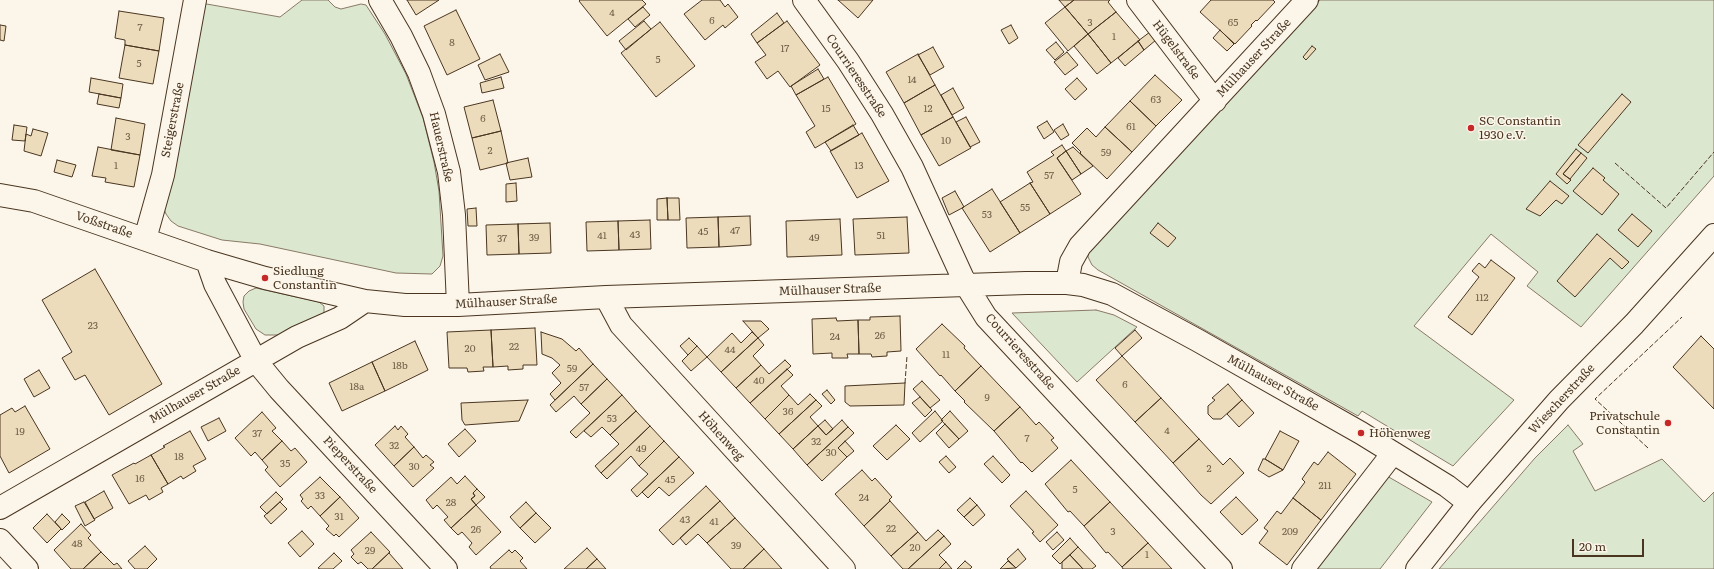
<!DOCTYPE html>
<html>
<head>
<meta charset="utf-8">
<style>
	body { margin:0 }
	#map { position:relative; width:1714px; height:569px; overflow:hidden; background:#fbf6e9; font-family:Literata,serif }
	canvas { display:block }
	.scale { position:absolute; left:1572px; top:539px; width:72px; height:18px; box-sizing:border-box; border:2px solid #4a3520; border-top:0; padding-left:5px; font-size:12px; line-height:14px; white-space:nowrap; color:#4a3520; -webkit-text-stroke:3px #fbf6e9; paint-order:stroke }
</style>
</head>
<body>
<div id="map">
<canvas width="1714" height="569"></canvas>
<div class="scale">20 m</div>
</div>
<script>
const g = document.querySelector('canvas').getContext('2d');
g.lineJoin = 'round';
function paint(path, color) {
  g.fillStyle = color;
  g.fill(path, 'evenodd');
}
function shape(rows) {
  const path = new Path2D();
  for (const r of rows) {
    path.moveTo(r[0], r[1]);
    for (let i = 2; i < r.length; i += 2) path.lineTo(r[i], r[i + 1]);
  }
  return path;
}
function stroke(path, color, width, dash) {
  g.strokeStyle = color;
  g.lineWidth = width;
  g.lineCap = dash ? 'butt' : 'round';
  g.setLineDash(dash || []);
  g.stroke(path);
}
function label(font, color, halo, rows, align = 'center') {
  g.font = font + ' Literata,serif';
  g.lineWidth = 3;
  g.setLineDash([]);
  g.textBaseline = 'middle';
  g.strokeStyle = halo;
  g.fillStyle = color;
  for (const [text, x, y, turn = 0] of rows) {
    g.save();
    g.translate(x, y);
    g.rotate((+turn || 0) * Math.PI / 180);
    g.textAlign = isNaN(turn) ? turn : align;
    if (halo) g.strokeText(text, 0, 0);
    g.fillText(text, 0, 0);
    g.restore();
  }
}
const green = shape([
	[302,0,328,0,335,7,341,9,361,4,366,5,385,34,406,74,423,118,434,162,439,191,443,256,440,266,432,274,396,273,260,244,222,240,178,226,171,221,166,214,164,209,201,3,280,17,302,0],
	[1320,0,1714,0,1714,176,1581,327,1527,286,1538,272,1491,234,1414,326,1514,400,1453,466,1362,411,1358,416,1098,270,1092,265,1088,257,1089,249,1320,0],
	[256,288,319,302,324,306,324,312,323,314,279,335,265,335,256,329,244,309,243,302,244,296,249,291,256,288],
	[1096,310,1114,315,1137,327,1077,382,1012,313,1096,310],
	[1568,425,1583,444,1573,451,1595,491,1662,459,1704,502,1714,492,1714,569,1439,569,1535,458,1568,425],
	[1387,476,1432,502,1380,569,1315,569,1387,476]
]);
const building = shape([
	[407,0,439,0,416,15,407,0],
	[580,0,642,0,646,4,607,36,579,1,580,0],
	[702,0,720,0,725,7,728,4,738,17,725,28,723,25,705,40,684,14,702,0],
	[838,0,873,0,858,18,838,0],
	[1059,0,1074,0,1065,7,1059,0],
	[1074,0,1110,0,1108,2,1116,12,1088,34,1065,7,1074,0],
	[1211,0,1273,0,1275,2,1257,21,1256,20,1251,25,1252,26,1235,44,1200,12,1211,0],
	[643,7,650,15,635,27,628,19,643,7],
	[1065,7,1088,34,1068,51,1045,23,1065,7],
	[456,10,480,59,447,75,424,26,456,10],
	[119,11,164,18,159,51,125,45,125,40,115,38,119,11],
	[1116,12,1140,40,1111,63,1088,34,1116,12],
	[777,13,784,23,757,43,751,34,777,13],
	[644,21,651,29,626,50,619,41,644,21],
	[787,21,820,65,790,87,778,71,767,79,755,62,766,55,757,43,787,21],
	[660,22,695,66,656,97,621,53,660,22],
	[0,25,6,26,4,41,0,40,0,25],
	[1011,25,1018,38,1009,44,1001,30,1011,25],
	[1220,30,1234,44,1227,51,1213,38,1220,30],
	[1150,32,1156,40,1144,50,1138,41,1150,32],
	[1088,34,1111,63,1097,74,1074,46,1088,34],
	[1138,41,1144,50,1125,66,1118,58,1138,41],
	[1056,42,1064,52,1055,60,1046,50,1056,42],
	[125,45,159,51,153,84,119,78,125,45],
	[1312,46,1316,49,1306,60,1303,57,1312,46],
	[933,47,944,67,930,75,918,55,933,47],
	[1067,52,1078,65,1065,75,1054,62,1067,52],
	[500,54,509,72,485,80,478,65,500,54],
	[918,54,935,85,904,103,886,72,918,54],
	[818,69,824,79,796,95,791,86,818,69],
	[1155,75,1182,100,1156,126,1130,101,1155,75],
	[501,77,504,88,482,93,480,83,501,77],
	[828,77,856,124,815,148,806,132,815,126,796,95,828,77],
	[91,78,123,84,121,98,89,92,91,78],
	[1077,78,1087,89,1075,100,1065,89,1077,78],
	[935,85,953,117,921,135,904,103,935,85],
	[953,88,964,108,952,115,941,95,953,88],
	[99,94,121,98,119,108,97,104,99,94],
	[1622,94,1631,102,1588,153,1578,145,1622,94],
	[493,100,501,131,472,138,464,107,493,100],
	[1130,101,1156,126,1132,152,1105,127,1130,101],
	[953,117,971,148,939,166,921,135,953,117],
	[966,117,980,142,970,147,956,122,966,117],
	[116,118,145,124,140,155,111,150,116,118],
	[1047,121,1054,132,1044,139,1037,127,1047,121],
	[1063,124,1069,135,1061,140,1054,130,1063,124],
	[14,125,27,127,25,141,12,140,14,125],
	[853,125,859,135,831,151,825,142,853,125],
	[1105,127,1132,152,1107,179,1080,153,1081,152,1072,143,1087,128,1096,137,1105,127],
	[33,129,48,133,41,156,24,151,26,134,31,136,33,129],
	[501,131,508,163,480,170,472,138,501,131],
	[862,133,889,181,857,198,830,151,862,133],
	[1062,145,1066,151,1057,158,1081,194,1050,214,1030,183,1033,182,1027,172,1054,155,1051,152,1062,145],
	[98,147,140,155,134,187,105,182,106,178,92,176,98,147],
	[1073,147,1093,166,1081,174,1066,151,1073,147],
	[1576,149,1581,153,1563,174,1571,180,1567,184,1556,174,1576,149],
	[1066,151,1081,174,1072,180,1057,158,1066,151],
	[1581,153,1587,158,1570,179,1563,174,1581,153],
	[528,158,532,177,510,180,506,163,528,158],
	[57,160,76,165,72,177,54,172,57,160],
	[1593,168,1605,178,1603,180,1619,194,1602,215,1573,191,1593,168],
	[1550,181,1569,196,1562,204,1556,200,1540,216,1526,209,1550,181],
	[516,183,517,201,506,202,506,184,516,183],
	[1030,183,1050,214,1020,233,1000,202,1030,183],
	[992,189,1020,233,990,252,962,208,992,189],
	[955,191,964,207,949,215,942,198,955,191],
	[667,198,668,220,657,220,657,199,667,198],
	[667,198,679,198,680,220,668,220,667,198],
	[476,208,477,226,468,226,467,209,476,208],
	[1632,214,1652,231,1638,247,1618,230,1632,214],
	[750,216,751,245,719,247,718,217,750,216],
	[718,217,719,247,687,248,686,218,718,217],
	[907,217,909,253,855,255,853,219,907,217],
	[840,219,842,255,787,257,786,221,840,219],
	[650,220,651,249,619,250,618,221,650,220],
	[618,221,619,250,587,251,586,222,618,221],
	[550,223,551,253,519,254,518,224,550,223],
	[1158,223,1176,238,1168,247,1150,233,1158,223],
	[518,224,519,254,487,255,486,225,518,224],
	[1597,234,1629,262,1622,269,1610,258,1575,297,1557,281,1597,234],
	[1491,260,1515,278,1472,335,1448,317,1479,277,1472,271,1479,263,1485,268,1491,260],
	[95,269,162,384,109,415,85,375,75,380,62,358,72,352,42,300,95,269],
	[900,316,901,351,887,352,887,356,872,357,871,354,859,354,858,320,870,320,870,317,900,316],
	[836,318,837,321,858,320,859,354,847,354,848,358,832,358,832,353,813,354,812,319,836,318],
	[743,321,761,321,769,329,758,338,743,321],
	[942,324,965,346,964,348,981,366,955,391,941,375,940,376,916,349,942,324],
	[535,328,537,365,523,365,523,369,508,370,508,366,493,367,491,330,535,328],
	[491,330,493,367,483,367,484,371,468,372,467,368,449,368,447,332,491,330],
	[1135,330,1142,338,1122,356,1115,348,1135,330],
	[541,332,562,339,576,351,579,348,593,364,555,400,550,394,561,383,552,373,560,365,552,358,542,354,541,332],
	[752,332,758,338,721,372,707,357,732,333,741,343,752,332],
	[1701,336,1714,349,1714,409,1673,367,1701,336],
	[689,338,697,346,688,355,680,346,689,338],
	[758,338,764,345,753,356,761,365,736,388,721,372,758,338],
	[415,341,428,370,385,391,372,362,415,341],
	[697,346,707,357,691,371,682,361,697,346],
	[1122,356,1161,398,1135,422,1096,380,1122,356],
	[785,360,791,366,750,403,736,388,761,365,769,374,785,360],
	[372,362,385,391,342,411,329,383,372,362],
	[593,364,607,379,581,404,574,396,556,412,550,405,593,364],
	[981,366,1020,407,994,431,964,402,965,401,955,391,981,366],
	[787,369,793,375,781,386,789,395,765,419,750,403,787,369],
	[39,370,50,388,34,397,24,379,39,370],
	[607,379,622,395,576,438,570,432,590,413,581,404,607,379],
	[922,381,940,400,930,408,913,389,922,381],
	[905,383,904,405,850,406,845,402,845,386,905,383],
	[1228,384,1242,400,1221,419,1213,419,1208,414,1208,406,1215,400,1212,398,1228,384],
	[827,390,835,400,831,404,822,394,827,390],
	[810,394,816,400,779,434,765,419,789,395,798,405,810,394],
	[622,395,636,411,610,435,602,427,591,437,584,431,622,395],
	[920,397,932,410,925,417,912,403,920,397],
	[1161,398,1199,439,1173,463,1135,422,1161,398],
	[528,400,519,421,465,425,462,420,461,403,528,400],
	[816,400,822,406,810,417,818,426,793,449,779,434,816,400],
	[1242,400,1254,413,1239,427,1227,414,1242,400],
	[25,406,50,449,9,473,0,456,0,415,12,408,15,412,25,406],
	[1020,407,1036,425,1039,422,1054,438,1051,440,1058,448,1032,472,1022,462,1021,463,994,431,1020,407],
	[636,411,650,426,601,473,595,466,619,444,610,435,636,411],
	[935,411,943,421,920,442,912,433,935,411],
	[950,411,968,431,959,439,941,420,950,411],
	[262,412,276,428,272,431,282,441,262,460,255,452,251,456,235,438,262,412],
	[219,418,226,431,208,441,201,427,219,418],
	[825,420,833,429,826,435,818,426,825,420],
	[842,420,848,427,807,465,793,449,818,426,826,435,842,420],
	[945,424,959,439,949,448,936,433,945,424],
	[896,425,910,439,887,460,873,446,896,425],
	[395,426,398,430,401,426,408,434,405,437,414,447,394,466,375,445,395,426],
	[650,426,664,441,639,466,631,456,607,479,601,473,650,426],
	[848,427,854,433,838,448,847,457,822,481,807,465,848,427],
	[465,429,476,441,459,457,448,444,465,429],
	[190,431,206,459,193,466,196,471,183,479,181,476,168,484,151,455,165,447,163,446,190,431],
	[1280,431,1299,441,1283,470,1265,459,1280,431],
	[1199,439,1223,465,1230,458,1244,473,1211,504,1201,495,1173,463,1199,439],
	[282,441,291,451,295,448,307,462,280,487,265,470,268,467,262,460,282,441],
	[664,441,679,457,637,497,631,490,648,474,639,466,664,441],
	[845,441,854,451,847,457,838,448,845,441],
	[414,447,423,458,426,455,434,462,430,465,434,468,413,487,394,466,414,447],
	[1328,452,1356,474,1321,520,1293,498,1305,482,1302,479,1314,462,1318,465,1328,452],
	[151,455,168,484,161,488,163,492,149,500,146,495,129,504,112,475,134,463,135,464,151,455],
	[946,456,956,467,949,473,939,462,946,456],
	[993,456,1010,475,1002,483,984,464,993,456],
	[679,457,694,473,669,496,659,487,648,498,642,492,679,457],
	[1263,459,1265,459,1283,470,1269,477,1258,470,1263,459],
	[1071,460,1110,502,1084,526,1070,511,1068,512,1045,484,1071,460],
	[862,470,872,481,875,478,892,497,889,500,890,501,864,526,835,494,862,470],
	[465,476,477,489,473,493,475,496,471,499,476,505,451,528,444,520,448,517,437,505,433,509,426,500,451,477,457,484,465,476],
	[320,477,340,497,320,516,311,506,308,509,301,501,303,499,300,495,320,477],
	[706,486,720,501,673,545,659,530,706,486],
	[477,489,485,497,476,505,471,499,475,496,473,493,477,489],
	[104,491,113,508,94,519,85,502,104,491],
	[1026,491,1058,525,1040,542,1032,533,1034,532,1010,506,1026,491],
	[276,492,283,499,267,514,260,507,276,492],
	[340,497,359,518,339,537,336,534,334,536,326,529,329,526,320,516,340,497],
	[1236,497,1258,520,1242,535,1220,512,1236,497],
	[970,498,977,505,964,517,957,510,970,498],
	[1293,498,1321,520,1287,565,1259,543,1268,531,1264,528,1277,511,1281,514,1293,498],
	[720,501,735,518,707,543,698,534,686,545,680,538,720,501],
	[890,501,918,532,891,556,864,526,890,501],
	[84,502,95,520,85,526,75,506,84,502],
	[280,502,287,509,271,524,264,516,280,502],
	[526,502,536,513,520,528,510,517,526,502],
	[1110,502,1148,543,1122,567,1108,552,1106,553,1084,526,1110,502],
	[476,505,501,532,476,555,469,547,472,543,462,532,458,535,451,528,476,505],
	[977,505,985,515,973,526,964,517,977,505],
	[536,513,551,528,535,543,520,528,536,513],
	[47,514,61,529,47,543,33,528,47,514],
	[62,514,70,522,62,530,55,522,62,514],
	[735,518,764,549,743,569,731,569,707,543,735,518],
	[81,524,91,535,88,538,101,552,83,569,71,569,54,550,81,524],
	[938,530,944,536,908,569,903,569,891,556,918,532,926,541,938,530],
	[302,531,314,544,300,557,288,543,302,531],
	[371,532,390,552,372,569,368,569,361,562,358,564,351,557,354,554,351,550,371,532],
	[1057,532,1064,540,1053,550,1046,542,1057,532],
	[944,536,951,544,939,555,946,562,939,569,908,569,944,536],
	[1070,538,1078,547,1060,564,1052,556,1070,538],
	[1148,543,1172,569,1123,569,1122,567,1148,543],
	[145,546,157,559,147,569,135,569,128,561,145,546],
	[1078,547,1096,566,1092,569,1083,569,1070,555,1078,547],
	[587,548,597,559,586,569,564,569,587,548],
	[764,549,782,569,743,569,764,549],
	[1018,549,1026,559,1016,568,1007,559,1018,549],
	[509,550,512,553,515,550,523,558,520,561,527,569,491,569,490,567,509,550],
	[101,552,114,565,117,563,122,569,83,569,101,552],
	[334,553,342,561,333,569,320,569,318,568,334,553],
	[389,553,403,569,372,569,389,553],
	[1070,555,1083,569,1062,569,1062,562,1070,555],
	[597,559,606,569,586,569,597,559],
	[965,561,972,567,970,569,957,569,965,561],
	[1008,561,1016,568,1000,569,1008,561],
	[946,562,952,569,939,569,946,562]
]);
const street = shape([
	[380,0,401,36,419,73,434,114,449,172,454,215,458,305],
	[804,0,848,61,882,114,912,167,966,285,986,317,1221,569],
	[1138,0,1215,101],
	[0,195,34,201,207,261,265,278,365,301,405,305,458,305,606,297,1026,283,1067,283,1083,285,1112,294,1197,340,1361,433,1447,486,1469,503],
	[145,239,163,175,195,0],
	[207,261,215,284,256,361,279,389,446,569],
	[1067,283,1071,262,1080,246,1307,0],
	[606,297,621,325,844,569],
	[0,508,297,337,340,318,365,301],
	[0,540,27,569],
	[1303,569,1393,453]
]);
const secondary = shape([
	[1417,569,1469,503,1559,400,1634,324,1714,235]
]);
const fence = shape([
	[1615,163,1666,208,1714,152],
	[905,383,907,356],
	[1648,448,1595,399,1682,317]
]);
const markers = [
	[1471,128,4,"#c62828"],
	[265,278,4,"#c62828"],
	[1668,423,4,"#c62828"],
	[1361,433,4,"#c62828"]
];
const numberNames = [
	["4",612,13],
	["6",712,21],
	["3",1090,23],
	["65",1233,23],
	["7",140,28],
	["1",1114,37],
	["8",452,43],
	["17",785,49],
	["5",658,60],
	["5",139,64],
	["14",912,80],
	["63",1156,100],
	["15",826,109],
	["12",928,109],
	["6",483,119],
	["61",1131,127],
	["3",128,137],
	["10",946,141],
	["2",490,151],
	["59",1106,153],
	["1",116,166],
	["13",859,166],
	["57",1049,176],
	["55",1025,208],
	["53",987,215],
	["47",735,231],
	["45",703,232],
	["43",635,235],
	["41",602,236],
	["51",881,236],
	["39",534,238],
	["49",814,238],
	["37",502,239],
	["112",1482,298],
	["23",93,326],
	["26",880,336],
	["24",835,337],
	["22",514,347],
	["20",470,349],
	["44",730,350],
	["11",946,355],
	["18b",400,366],
	["59",572,369],
	["40",759,381],
	["6",1125,385],
	["18a",357,387],
	["57",584,388],
	["9",987,398],
	["36",788,412],
	["53",612,419],
	["4",1167,431],
	["19",20,432],
	["37",257,434],
	["7",1027,439],
	["32",816,442],
	["32",394,446],
	["49",641,449],
	["30",831,453],
	["18",179,457],
	["35",285,464],
	["30",414,467],
	["2",1209,469],
	["16",140,479],
	["45",670,480],
	["211",1325,486],
	["5",1075,490],
	["33",320,496],
	["24",864,498],
	["28",451,503],
	["31",339,517],
	["43",685,520],
	["41",714,522],
	["22",891,529],
	["26",476,530],
	["3",1113,532],
	["209",1290,532],
	["48",77,544],
	["39",736,546],
	["20",915,548],
	["29",370,551],
	["1",1147,555]
];
const streetNames = [
	["Hügelstraße",1176,50,53],
	["Mülhauser Straße",1254,58,-47],
	["Courrieresstraße",856,76,56],
	["Steigerstraße",173,120,-79],
	["Hauerstraße",441,147,77],
	["Voßstraße",104,225,19],
	["Mülhauser Straße",830,290,-2],
	["Mülhauser Straße",506,302,-3],
	["Courrieresstraße",1020,352,48],
	["Mülhauser Straße",1273,383,29],
	["Mülhauser Straße",195,395,-30],
	["Wiescherstraße",1562,399,-47],
	["Höhenweg",721,436,48],
	["Pieperstraße",350,465,47]
];
const poiNames = [
	["SC Constantin",1479,121],
	["1930 e.V.",1479,135],
	["Siedlung",273,271],
	["Constantin",273,285],
	["Privatschule",1660,416,"right"],
	["Constantin",1660,430,"right"],
	["Höhenweg",1369,433]
];
paint(green, '#dce7d0');
stroke(green, '#887966', 1);
paint(building, '#ecdcbc');
stroke(building, '#4a3520', 1);
stroke(street, '#4a3520', 24);
stroke(secondary, '#4a3520', 24);
stroke(street, '#fbf6e9', 22);
stroke(secondary, '#fbf6e9', 22);
stroke(fence, '#4a3520', 1, [5, 2]);
for (const [x, y, r, color] of markers) {
  const dot = new Path2D();
  dot.arc(x, y, r, 0, 2 * Math.PI);
  g.fillStyle = color;
  g.fill(dot);
  stroke(dot, '#fbf6e9', 1.5);
}
label('10px', '#725f47', null, numberNames);
label('12px', '#4a3520', '#fbf6e9', streetNames);
label('12px', '#4a3520', '#fbf6e9', poiNames, 'left');
</script>
</body>
</html>
